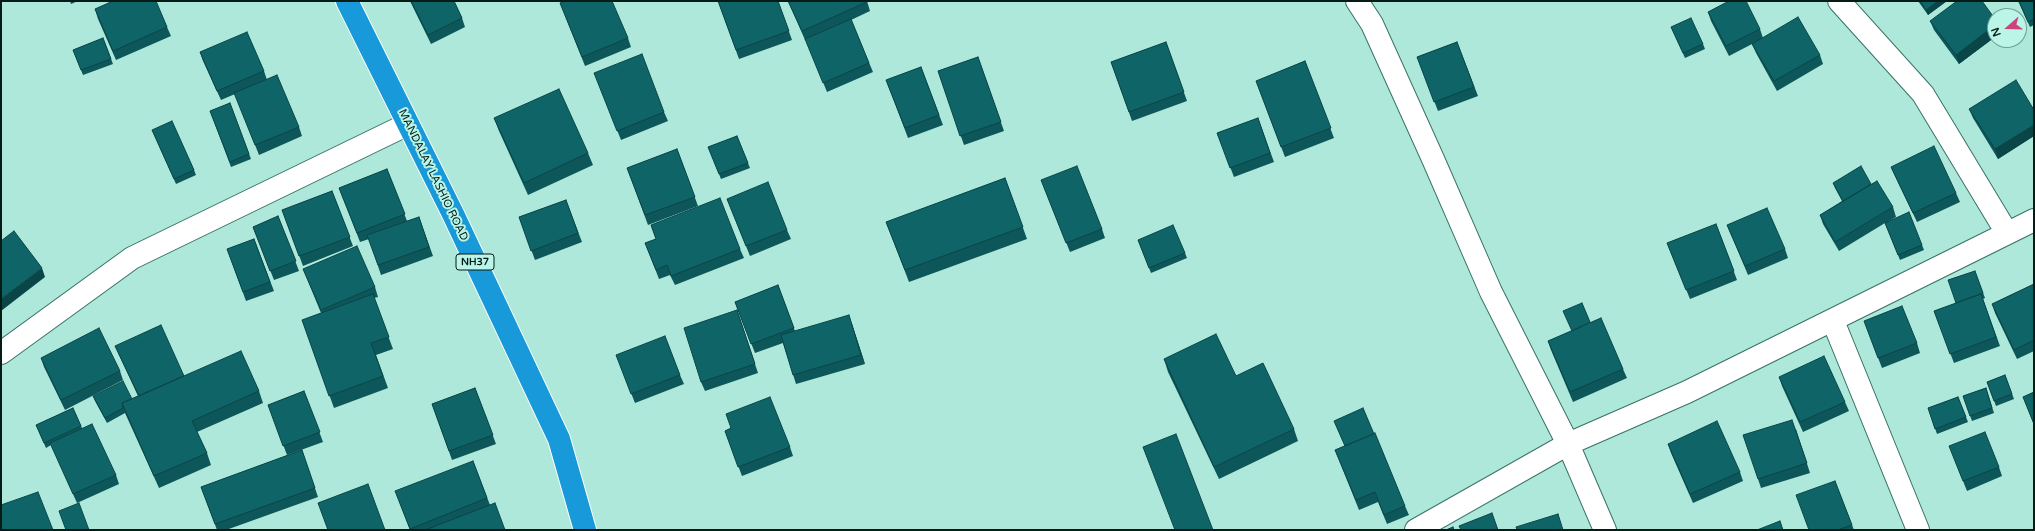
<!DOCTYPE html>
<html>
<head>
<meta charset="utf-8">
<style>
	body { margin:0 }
	#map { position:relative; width:2035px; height:531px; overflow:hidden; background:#ade8da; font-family:"Varela Round",sans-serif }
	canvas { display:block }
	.frame { position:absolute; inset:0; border:2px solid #041b16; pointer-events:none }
	.north { position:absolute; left:1987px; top:8px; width:40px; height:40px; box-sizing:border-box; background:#baf5e7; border:1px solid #719e93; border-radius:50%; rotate:250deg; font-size:11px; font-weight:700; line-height:16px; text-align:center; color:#041b16 }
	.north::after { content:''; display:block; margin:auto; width:14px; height:18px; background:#cc437d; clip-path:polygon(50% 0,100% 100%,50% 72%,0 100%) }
</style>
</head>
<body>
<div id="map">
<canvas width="2035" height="531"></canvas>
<div class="frame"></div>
<div class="north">N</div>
</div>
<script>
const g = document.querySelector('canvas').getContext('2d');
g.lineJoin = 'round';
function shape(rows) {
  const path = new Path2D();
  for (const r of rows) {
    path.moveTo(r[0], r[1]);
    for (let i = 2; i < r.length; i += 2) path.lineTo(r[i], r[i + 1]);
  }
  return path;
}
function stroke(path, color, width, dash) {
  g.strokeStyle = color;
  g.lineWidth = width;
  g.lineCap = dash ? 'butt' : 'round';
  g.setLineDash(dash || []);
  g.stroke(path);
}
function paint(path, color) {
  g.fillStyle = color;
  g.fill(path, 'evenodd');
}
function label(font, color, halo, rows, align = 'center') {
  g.font = font + ' "Varela Round",sans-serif';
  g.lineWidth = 4;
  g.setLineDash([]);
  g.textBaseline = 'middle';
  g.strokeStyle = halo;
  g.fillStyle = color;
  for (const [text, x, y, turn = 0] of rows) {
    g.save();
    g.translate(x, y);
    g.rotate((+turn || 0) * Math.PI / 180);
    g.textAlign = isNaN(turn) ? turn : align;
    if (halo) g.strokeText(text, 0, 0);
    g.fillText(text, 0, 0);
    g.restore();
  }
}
const minor = shape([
	[1357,1,1372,24,1433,159,1491,292,1568,444,1605,530],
	[1839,1,1923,94,2007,233],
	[1833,321,1918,530],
	[1,353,132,258,408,124],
	[1416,530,1568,444,1687,392,2034,220]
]);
const highway = shape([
	[347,1,453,214,559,439,585,530]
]);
const wall = shape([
	[70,1,78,1,71,4],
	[410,1,454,1,462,18,465,27,431,44],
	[718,1,778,1,792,40,739,59],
	[788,1,867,1,870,11,851,20,873,72,827,92,806,40,805,40],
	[1918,1,1947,1,1928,15],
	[2018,1,2034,1,2034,25,2030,27],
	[560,3,628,38,631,47,585,66],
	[95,9,167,27,171,36,116,60,98,19],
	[1708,12,1760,29,1763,38,1820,55,1823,64,1777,91,1756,53,1752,44,1729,56,1711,21],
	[1995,19,1995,37,1959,64,1934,30,1930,21],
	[1671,27,1703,44,1705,49,1685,58],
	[103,38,113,64,83,75,73,50],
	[1166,42,1187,101,1132,121,1111,62],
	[1457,42,1478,96,1438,111,1417,57],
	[200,52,264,71,267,80,299,127,302,136,259,155,235,94,221,100,203,61],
	[978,57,1004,131,964,145,938,71],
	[1305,61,1334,138,1285,157,1256,81],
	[921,67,943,125,908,138,886,80],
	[598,82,664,112,668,121,621,140],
	[230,103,251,159,231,167,210,111],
	[1969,109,2034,110,2034,136,1998,159,1973,118],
	[494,118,588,153,593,165,528,195,499,131],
	[1258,118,1274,162,1234,177,1217,133],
	[152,130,194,170,196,175,176,184],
	[737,136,750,168,721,179,708,147],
	[677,149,698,206,648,225,627,168],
	[1891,167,1956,193,1960,202,1917,222,1895,176],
	[387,169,407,221,419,217,433,256,381,275,369,239,360,242,339,188],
	[1005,178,1027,239,909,282,886,222],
	[1041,180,1102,229,1105,238,1070,252],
	[1833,183,1871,184,1893,207,1896,217,1889,221,1922,245,1924,250,1900,260,1885,223,1839,251,1823,224,1820,215,1842,201,1835,188],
	[332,191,353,246,303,266,282,210],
	[727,199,787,230,791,239,750,256],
	[566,200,582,242,535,260,519,217],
	[278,216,299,271,274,280,253,227],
	[1716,224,1737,280,1690,299,1667,243],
	[651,225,740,249,744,258,675,285,670,275,659,279,645,243,656,239],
	[1727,225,1785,249,1788,258,1748,275],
	[254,239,274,291,246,301,227,249],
	[1138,240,1185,253,1187,258,1151,273],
	[303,269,375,287,378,297,374,298,393,349,376,355,388,388,334,408,302,320,321,313],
	[1975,271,1985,298,1983,299,2000,346,1954,363,1934,311,1956,303],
	[2034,284,2034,351,2017,359,1995,313,1992,304],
	[778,285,795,331,852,324,865,364,796,384,783,343,755,353,735,302],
	[737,310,758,373,705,391,701,382],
	[1864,321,1917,343,1920,353,1882,368],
	[1590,323,1623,369,1627,378,1573,402,1551,350,1548,341],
	[115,346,184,376,259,391,263,403,197,432,207,453,211,465,159,488,125,413,107,423,95,401,93,396,132,399,138,396,119,355],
	[616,355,680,375,684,384,635,403],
	[41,358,120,371,123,380,65,410,44,367],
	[1164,359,1236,376,1294,429,1298,441,1219,479,1168,372],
	[2005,375,2014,399,1996,406,1987,382],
	[1779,377,1845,402,1849,411,1803,432,1782,386],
	[475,388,496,444,452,460,432,404],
	[1986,388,1994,413,1972,421,1963,396],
	[304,391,323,442,287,455,268,405],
	[2034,392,2034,425,2023,397],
	[1958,397,1968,422,1937,434,1928,408],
	[73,408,82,428,116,475,119,484,77,503,51,445,46,448,36,425],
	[1334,421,1405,506,1409,515,1387,524,1378,502,1359,510,1335,450,1345,446],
	[731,428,790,447,793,456,742,476,725,431],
	[1796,429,1810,473,1761,488,1758,479],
	[1668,444,1740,472,1743,481,1693,503,1671,453],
	[302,450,318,497,226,530,217,530,201,487],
	[1953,456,1999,467,2002,476,1967,491],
	[473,461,490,505,505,530,410,530,399,501],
	[1835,481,1854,530,1809,530]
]);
const shadedWall = shape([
	[1938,1,1947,1,1928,15,1926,10],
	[1995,25,1995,37,1959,64,1956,55],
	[2034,125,2034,136,1998,159,1995,149],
	[42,268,45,277,1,311,1,299],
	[849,315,852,324,865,364,861,355]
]);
const building = shape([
	[113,1,156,1,167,27,113,51,95,9,113,1],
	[411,1,454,1,462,18,428,35,411,1],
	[565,1,612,1,628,38,582,57,560,3,565,1],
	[718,1,778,1,789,31,736,50,718,1],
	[788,1,867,1,867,2,802,31,788,1],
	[1729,1,1746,1,1760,29,1726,46,1708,12,1729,1],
	[1920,1,1938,1,1926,10,1920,1],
	[1957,1,1982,1,1995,19,1995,25,1956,55,1930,21,1957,1],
	[2019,1,2034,1,2034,19,2028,22,2019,1],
	[1798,17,1820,55,1774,81,1752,44,1798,17],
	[1691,18,1703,44,1683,53,1671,27,1691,18],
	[851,19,869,63,823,83,805,39,851,19],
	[247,32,264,71,217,91,200,52,247,32],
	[103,38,111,59,81,70,73,50,103,38],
	[1166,42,1184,92,1129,112,1111,62,1166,42],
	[1457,42,1474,87,1434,102,1417,57,1457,42],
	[642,54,664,112,617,131,594,73,642,54],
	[978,57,1001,122,960,136,938,71,978,57],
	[1305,61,1331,128,1281,147,1256,81,1305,61],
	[921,67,939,115,905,128,886,80,921,67],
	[277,75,299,127,255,145,234,93,277,75],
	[2016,80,2034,110,2034,125,1995,149,1969,109,2016,80],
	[559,89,588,153,524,183,494,118,559,89],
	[230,103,249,154,230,162,210,111,230,103],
	[1258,118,1270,153,1230,168,1217,133,1258,118],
	[172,121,194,170,174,179,152,130,172,121],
	[737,136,748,163,719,174,708,147,737,136],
	[1934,146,1956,193,1913,213,1891,167,1934,146],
	[677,149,695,197,645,215,627,168,677,149],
	[1077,166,1102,229,1066,243,1041,180,1077,166],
	[1861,166,1871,184,1843,201,1833,183,1861,166],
	[387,169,405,214,357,233,339,188,387,169],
	[1005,178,1023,227,905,270,886,222,1005,178],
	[1877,181,1893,207,1835,242,1820,215,1877,181],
	[768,182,787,230,746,246,727,199,768,182],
	[332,191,350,237,299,256,282,210,332,191],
	[720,198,740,249,671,276,667,265,656,270,645,243,656,239,651,225,720,198],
	[566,200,578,233,531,251,519,217,566,200],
	[1767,208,1785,249,1745,266,1727,225,1767,208],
	[1909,212,1922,245,1898,255,1885,223,1909,212],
	[278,216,296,261,270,271,253,227,278,216],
	[419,217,429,247,378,265,367,235,419,217],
	[1716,224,1734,271,1686,290,1667,243,1716,224],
	[1173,225,1185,253,1149,268,1138,240,1173,225],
	[14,231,42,268,1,299,1,241,14,231],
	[254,239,270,282,243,292,227,249,254,239],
	[357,246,375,287,321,310,303,269,357,246],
	[1975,271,1983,293,1956,303,1948,280,1975,271],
	[2034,284,2034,340,2014,350,1992,304,2034,284],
	[778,285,794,328,751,344,735,302,778,285],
	[373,294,389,337,371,343,383,376,329,396,302,320,373,294],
	[1981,294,1996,337,1950,354,1934,311,1981,294],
	[1582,303,1590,322,1572,331,1563,311,1582,303],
	[1902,306,1917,343,1878,358,1864,321,1902,306],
	[737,310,755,364,701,382,684,328,737,310],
	[849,315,861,355,793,375,781,335,849,315],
	[1601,318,1623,369,1570,392,1548,341,1601,318],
	[161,325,184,376,139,396,115,346,161,325],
	[99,328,120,371,61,400,41,358,99,328],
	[1216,334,1236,376,1263,363,1294,429,1214,467,1164,359,1216,334],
	[665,336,680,375,631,394,616,355,665,336],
	[241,351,259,391,192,421,207,453,154,476,122,403,241,351],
	[1824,356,1845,402,1800,422,1779,377,1824,356],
	[2005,375,2012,394,1994,401,1987,382,2005,375],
	[123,381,132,399,122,403,123,408,105,418,93,396,123,381],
	[475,388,493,435,449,451,432,404,475,388],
	[1986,388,1992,408,1970,416,1963,396,1986,388],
	[304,391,320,432,283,446,268,405,304,391],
	[2034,392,2034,424,2023,397,2034,392],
	[770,397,790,447,738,467,725,431,731,428,726,414,770,397],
	[1958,397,1966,417,1935,429,1928,408,1958,397],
	[73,408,81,426,44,443,36,425,73,408],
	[1363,408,1374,434,1345,446,1334,421,1363,408],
	[1792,420,1807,463,1758,479,1743,435,1792,420],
	[1717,421,1740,472,1690,494,1668,444,1717,421],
	[92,424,116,475,73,494,50,443,92,424],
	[1985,432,1999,467,1963,481,1949,446,1985,432],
	[1375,433,1405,506,1384,515,1375,492,1356,500,1335,450,1375,433],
	[1176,434,1213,530,1175,530,1143,447,1176,434],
	[302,450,315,488,215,524,201,487,302,450],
	[473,461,487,498,410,529,395,491,473,461],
	[1835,481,1852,525,1837,530,1809,530,1796,495,1835,481],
	[368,484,385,530,328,530,318,503,368,484],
	[38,492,53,530,1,530,1,505,38,492],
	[79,503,89,530,66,530,59,511,79,503],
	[495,503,505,530,425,530,495,503],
	[1492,513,1498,530,1461,530,1459,526,1492,513],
	[1558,514,1563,530,1517,530,1516,527,1558,514],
	[1780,521,1783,530,1757,530,1780,521],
	[1453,527,1454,530,1446,530,1453,527]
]);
const shields = [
	[475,262,38]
];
const shieldNames = [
	["NH37",475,262]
];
const streetNames = [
	["MANDALAY LASHIO ROAD",433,175,64]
];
stroke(minor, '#397266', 24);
stroke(highway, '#fff', 24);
stroke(minor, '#fff', 22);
stroke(highway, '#1899da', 22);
paint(wall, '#0d5659');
paint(shadedWall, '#0a4648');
paint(building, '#0f6467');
stroke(building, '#0a4648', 1);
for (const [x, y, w] of shields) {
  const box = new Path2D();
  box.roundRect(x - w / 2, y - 8, w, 16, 3);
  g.fillStyle = '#baf5e7';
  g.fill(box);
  stroke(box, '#041b16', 1);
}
label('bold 10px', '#041b16', null, shieldNames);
label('11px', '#041b16', '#baf5e7', streetNames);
</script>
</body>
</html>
